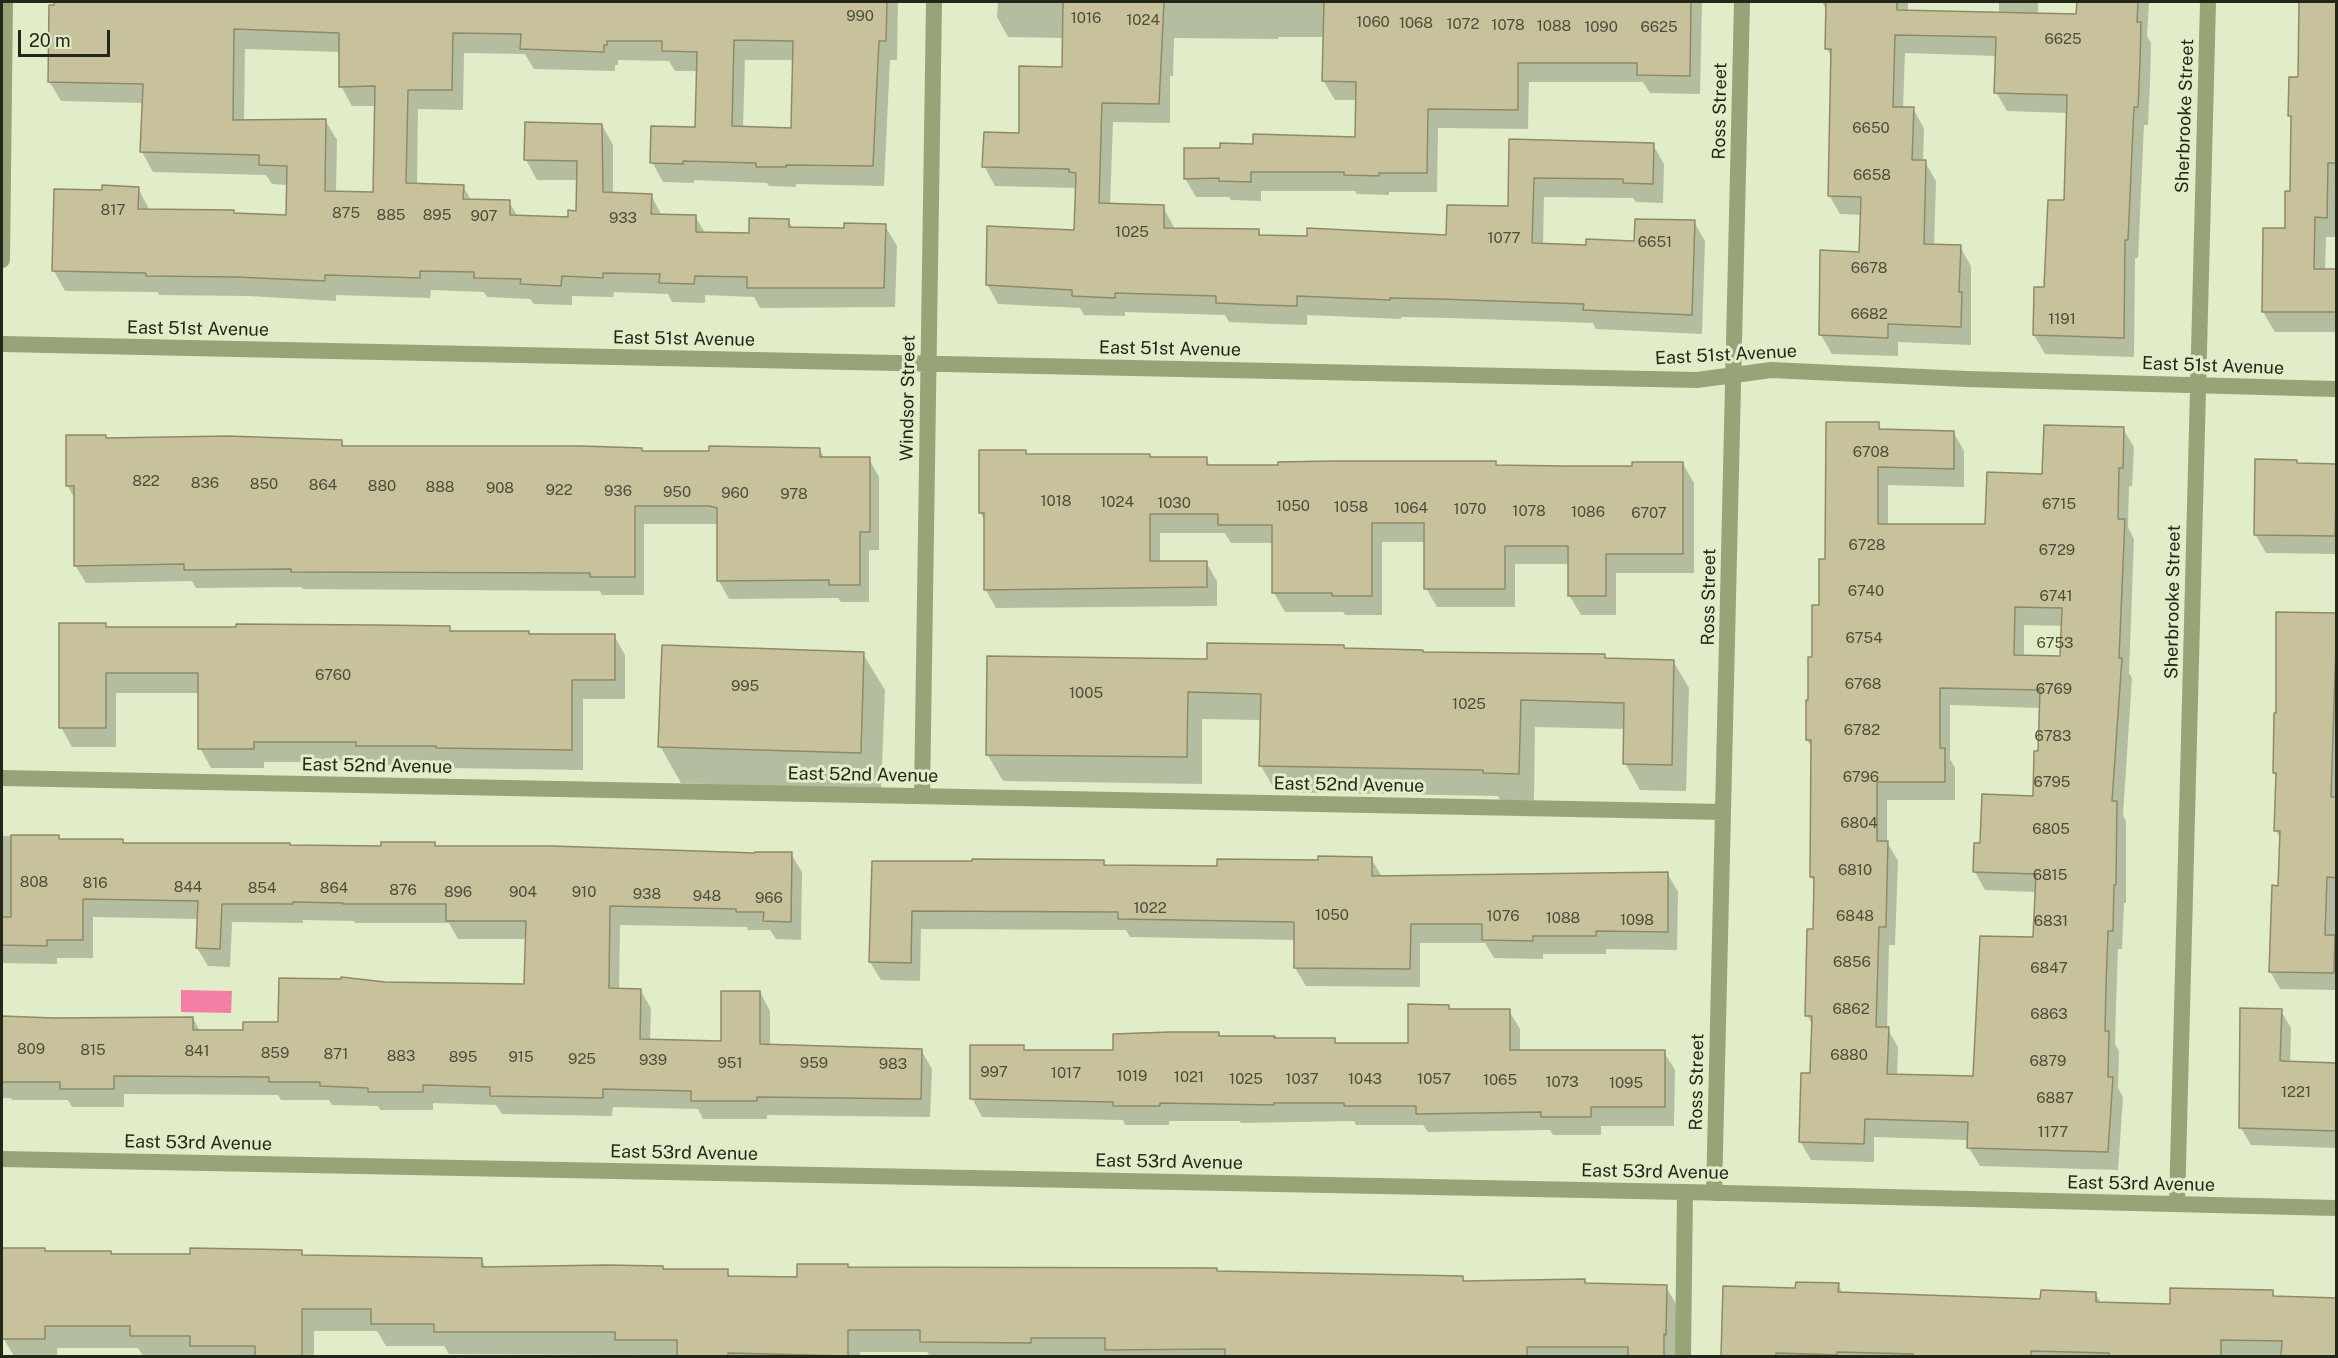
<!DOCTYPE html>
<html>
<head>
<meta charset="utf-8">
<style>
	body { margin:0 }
	#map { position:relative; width:2338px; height:1358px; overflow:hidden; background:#e1edc8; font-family:"Public Sans",sans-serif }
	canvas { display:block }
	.frame { position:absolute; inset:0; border:3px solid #232719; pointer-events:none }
	.scale { position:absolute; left:18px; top:30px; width:92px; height:27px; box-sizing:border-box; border:3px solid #232719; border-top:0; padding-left:8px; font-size:18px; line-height:21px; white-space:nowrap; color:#232719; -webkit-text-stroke:4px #e1edc8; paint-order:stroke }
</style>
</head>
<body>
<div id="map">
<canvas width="2338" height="1358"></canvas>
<div class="frame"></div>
<div class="scale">20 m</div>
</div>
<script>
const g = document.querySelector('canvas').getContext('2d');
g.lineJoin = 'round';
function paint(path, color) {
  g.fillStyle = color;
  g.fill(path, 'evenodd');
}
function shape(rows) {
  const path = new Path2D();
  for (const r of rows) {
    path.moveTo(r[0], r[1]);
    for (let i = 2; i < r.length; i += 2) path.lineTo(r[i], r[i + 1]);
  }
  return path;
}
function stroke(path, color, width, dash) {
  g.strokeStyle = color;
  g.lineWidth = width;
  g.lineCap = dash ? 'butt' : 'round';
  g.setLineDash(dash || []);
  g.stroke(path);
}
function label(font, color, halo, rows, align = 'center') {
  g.font = font + ' "Public Sans",sans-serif';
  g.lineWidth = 6;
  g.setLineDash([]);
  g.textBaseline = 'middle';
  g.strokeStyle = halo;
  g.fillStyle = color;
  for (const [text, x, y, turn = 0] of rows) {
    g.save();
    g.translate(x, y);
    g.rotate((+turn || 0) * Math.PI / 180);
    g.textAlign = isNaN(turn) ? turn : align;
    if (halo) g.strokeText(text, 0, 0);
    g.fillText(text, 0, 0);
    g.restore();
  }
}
const water = shape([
	[181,990,232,991,231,1013,181,1012]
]);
const shadow = shape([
	[56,2,898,2,897,60,890,60,884,186,796,184,796,187,769,186,767,183,694,180,694,183,663,182,652,162,696,128,698,71,675,71,669,61,618,60,618,65,615,65,615,71,534,69,525,54,464,53,463,110,418,109,417,185,463,186,471,200,509,202,518,217,569,218,578,212,578,180,537,180,526,160,602,125,613,145,613,194,651,195,662,216,695,216,705,233,750,235,788,221,793,228,845,230,885,226,897,246,895,307,760,308,754,297,705,295,705,303,672,302,668,294,614,292,613,297,572,296,572,305,534,304,530,299,487,297,484,292,431,290,430,298,336,295,336,301,248,296,159,295,158,292,65,291,54,271,104,192,138,188,150,211,287,217,288,185,272,184,266,175,153,172,142,152,144,103,61,101,49,81],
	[245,49,341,52,341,86,352,106,376,106,375,194,336,192,337,140,325,120,244,121],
	[745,60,794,60,793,129,743,128],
	[998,2,1702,2,1700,94,1650,93,1643,82,1529,82,1528,129,1438,128,1437,192,1389,192,1389,195,1357,194,1355,191,1261,191,1261,201,1231,200,1229,197,1196,197,1185,178,1221,149,1356,138,1357,100,1335,100,1323,80,1324,37,1278,37,1278,39,1174,38,1173,76,1170,76,1170,123,1113,122,1110,205,1163,207,1175,229,1258,230,1261,236,1448,237,1509,208,1510,140,1653,145,1664,164,1663,203,1636,202,1633,198,1544,197,1543,245,1587,247,1636,242,1694,222,1705,241,1702,334,1596,329,1593,323,1450,318,1401,317,1401,319,1307,315,1307,325,1273,324,1229,322,1225,315,1125,312,1125,316,1084,315,1080,308,998,304,987,284,1075,231,1077,188,995,186,984,166,1020,135,1064,68,1064,38,1008,37,997,17],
	[1822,2,1908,2,1908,11,1999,14,1999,2,2038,2,2038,15,2078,16,2078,2,2149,2,2147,36,2151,43,2150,83,2148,125,2144,125,2138,258,2135,258,2134,357,2045,354,2034,335,2066,202,2068,113,2007,111,1996,92,1997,56,1905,53,1903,109,1913,109,1924,128,1923,162,1925,162,1936,181,1934,246,1960,247,1971,266,1971,345,1898,342,1898,356,1832,354,1821,335,1860,253,1862,215,1840,214,1829,195,1833,59,1827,49,1828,13],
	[2300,2,2336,2,2336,237,2326,237,2325,271,2336,271,2336,332,2275,332,2263,312,2265,229,2286,230,2291,193,2293,120,2290,116,2300,78],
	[1878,423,1882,431,1954,433,1964,451,1964,487,1888,485,1888,526,1986,526,2044,475,2123,429,2134,447,2132,486,2129,486,2128,527,2134,539,2129,673,2132,678,2123,815,2126,821,2126,903,2124,903,2122,949,2118,949,2116,1006,2115,1044,2119,1051,2118,1088,2123,1097,2118,1170,1980,1166,1969,1148,1969,1140,1874,1137,1874,1162,1811,1160,1800,1141,1811,1075,1813,1026,1807,1015,1816,884,1811,877,1812,748,1807,740,1813,658,1827,560],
	[2024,625,2063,626,2062,658,2024,656],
	[1950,705,2041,708,2040,753,2034,797,1981,845,1975,872,1985,890,2036,892,2035,939,1974,1078,1897,1076,1898,1047,1887,1028,1889,945,1895,945,1898,861,1887,842,1887,800,1955,800,1955,768,1950,759],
	[106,440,341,441,345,448,641,449,643,452,819,449,825,459,869,459,879,477,879,550,869,550,869,602,841,602,838,598,729,599,719,581,719,524,644,524,644,595,602,595,600,591,303,589,301,587,196,588,192,581,86,583,75,565,75,499,67,485],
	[1025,452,1028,456,1206,459,1210,466,1495,463,1497,467,1634,467,1683,464,1694,483,1694,573,1616,573,1616,615,1581,615,1569,595,1569,564,1515,564,1515,607,1437,607,1426,588,1426,542,1382,542,1382,615,1345,615,1343,612,1285,612,1274,593,1274,543,1231,543,1225,533,1160,533,1160,562,1206,562,1217,581,1217,606,996,608,985,589,985,521,980,512],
	[2296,461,2298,465,2336,466,2336,554,2266,553,2255,534],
	[2336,615,2336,990,2280,989,2270,971,2280,887,2281,840,2276,830,2277,778,2274,772],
	[105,624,107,628,449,628,452,632,614,635,625,655,625,699,583,699,583,770,449,768,448,765,369,765,367,762,264,762,264,768,211,768,200,748,200,693,116,693,116,747,72,747,61,727],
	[1345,650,1423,654,1604,656,1607,660,1673,661,1689,688,1686,791,1640,790,1625,763,1625,729,1535,727,1534,800,1500,800,1498,796,1276,792,1261,766,1262,720,1202,719,1202,784,1003,781,987,754,1208,660],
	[863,654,885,690,881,790,681,783,660,746],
	[2,836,58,837,60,840,122,840,124,844,382,848,435,844,437,848,757,855,791,854,802,872,801,940,776,939,770,930,748,930,747,927,620,925,619,990,640,990,651,1008,650,1041,722,1043,760,992,770,1011,770,1046,921,1050,932,1069,930,1117,767,1115,767,1119,703,1119,698,1109,613,1107,612,1116,502,1114,496,1105,433,1103,433,1110,380,1110,378,1106,332,1105,329,1100,281,1100,278,1095,124,1094,124,1107,72,1107,68,1100,12,1100,11,1098,2,1098,2,1018,193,1018,200,1031,244,1032,280,1024,385,984,525,985,527,939,458,939,449,923,355,923,354,921,303,920,303,923,232,922,230,967,208,966,197,948,198,919,93,917,93,958,57,958,57,964,2,963],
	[1371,858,1382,877,1667,873,1678,892,1677,950,1606,949,1606,954,1543,954,1543,959,1494,958,1485,943,1420,943,1420,987,1306,986,1295,968,1295,940,1130,937,1126,930,921,929,920,981,881,980,870,962,873,862,1103,862,1106,866,1219,867],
	[1448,1006,1451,1011,1509,1011,1520,1029,1520,1051,1664,1052,1675,1070,1674,1126,1601,1126,1601,1135,1553,1135,1550,1130,1428,1132,1423,1125,1356,1125,1354,1121,1241,1123,1240,1121,1169,1121,1169,1125,1125,1125,1123,1120,982,1117,972,1098,1023,1047,1025,1051,1114,1051,1218,1034,1220,1037,1334,1040,1336,1044,1410,1044],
	[2281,1011,2291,1028,2290,1063,2336,1064,2336,1148,2251,1145,2241,1128],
	[2,1249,44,1249,46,1252,111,1252,112,1256,192,1256,301,1251,304,1256,481,1259,486,1268,727,1270,731,1278,799,1278,847,1265,849,1268,1462,1278,1465,1283,1585,1281,1587,1284,1666,1287,1679,1309,1677,1356,930,1356,927,1352,860,1352,860,1356,449,1354,444,1346,386,1346,377,1331,314,1331,314,1356,143,1356,138,1348,57,1348,57,1356,14,1356,4,1339,4,1314,2,1314],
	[1838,1284,1843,1294,2042,1301,2095,1293,2101,1303,2171,1306,2272,1292,2276,1298,2336,1299,2336,1356,1723,1356,1724,1287,1797,1289]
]);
const building = shape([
	[54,2,887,2,886,41,879,41,873,166,786,165,786,167,756,167,756,163,683,161,683,164,650,163,651,126,695,127,697,52,662,51,662,41,607,41,607,45,604,45,604,52,520,49,521,34,453,33,452,90,408,90,406,183,464,185,463,199,510,200,510,215,568,217,568,210,576,211,577,161,524,160,525,122,602,124,603,192,652,194,651,214,696,215,696,232,749,233,749,218,789,219,789,227,844,228,844,223,886,224,884,288,747,288,747,277,695,276,694,284,659,283,660,274,603,273,603,278,562,276,561,286,520,284,521,279,474,278,474,272,420,271,420,278,325,275,325,281,236,277,146,276,146,273,52,271,54,189,102,190,102,185,139,187,138,209,234,210,234,213,286,215,287,166,259,165,259,155,140,152,143,84,48,82,49,5,54,5,54,2],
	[234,29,339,33,339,87,375,86,373,192,325,191,326,119,233,120,234,29],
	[734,40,793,41,791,128,732,126,734,40],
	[1063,2,1164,2,1159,104,1102,103,1099,203,1164,205,1164,228,1259,229,1259,235,1307,236,1307,228,1446,235,1447,205,1508,206,1509,139,1654,143,1653,184,1623,183,1623,179,1534,178,1532,243,1586,245,1586,239,1634,241,1635,219,1695,220,1692,315,1583,310,1584,304,1438,299,1390,298,1390,300,1297,296,1297,306,1261,305,1216,303,1216,296,1115,293,1115,298,1072,296,1072,290,986,285,987,226,1074,230,1076,173,1069,172,1069,169,982,167,984,132,1019,133,1019,66,1062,67,1063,2],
	[1324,2,1691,2,1690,76,1637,75,1637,63,1518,63,1518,110,1428,109,1427,173,1379,173,1379,176,1344,175,1344,172,1251,172,1251,182,1219,181,1219,178,1184,179,1184,148,1220,148,1220,143,1253,144,1253,134,1355,137,1356,82,1322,81,1324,2],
	[1826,2,1897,2,1897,10,2076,14,2077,2,2138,2,2137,22,2141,22,2140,63,2138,107,2134,107,2128,240,2125,240,2124,338,2033,335,2034,287,2044,287,2048,200,2064,200,2067,95,1994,93,1996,37,1895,35,1893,107,1914,107,1912,160,1926,160,1924,244,1961,245,1959,292,1962,292,1961,327,1888,324,1888,338,1819,335,1820,250,1859,252,1861,197,1828,196,1831,49,1825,49,1826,2],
	[2299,2,2337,2,2337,163,2328,163,2327,218,2315,217,2314,269,2337,269,2337,312,2262,312,2263,228,2285,228,2285,191,2290,191,2291,116,2288,116,2289,77,2298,77,2299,2],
	[1826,422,1879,422,1879,429,1954,431,1954,469,1878,467,1878,524,1985,524,1987,472,2042,474,2044,425,2124,427,2123,468,2119,468,2118,519,2125,519,2119,658,2122,658,2112,801,2117,801,2116,885,2114,885,2113,931,2108,931,2106,986,2105,1031,2109,1031,2108,1077,2113,1077,2108,1152,1967,1148,1968,1122,1865,1119,1864,1144,1799,1142,1801,1073,1810,1073,1812,1016,1805,1016,1806,971,1807,929,1813,929,1814,877,1810,877,1811,740,1806,740,1806,700,1808,700,1808,657,1812,657,1812,605,1819,605,1819,559,1825,559,1826,422],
	[2015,607,2062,608,2060,656,2014,655,2015,607],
	[1940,688,2040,690,2038,751,2034,751,2033,796,1982,794,1980,843,1974,843,1973,872,2036,874,2033,937,1980,936,1973,1076,1887,1074,1889,1027,1876,1027,1879,927,1886,927,1888,841,1877,841,1877,782,1945,782,1945,748,1940,748,1940,688],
	[66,435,106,435,106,438,228,436,342,440,342,446,582,446,642,448,642,451,709,451,709,446,820,448,820,457,870,457,870,532,860,532,860,585,829,585,829,580,717,581,717,508,709,506,635,506,635,577,590,577,590,573,291,572,291,569,184,570,184,564,74,566,74,486,66,486,66,435],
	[979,450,1026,450,1026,454,1150,454,1150,457,1207,457,1207,465,1278,465,1278,462,1335,461,1496,461,1496,465,1563,466,1632,466,1632,462,1683,462,1683,554,1606,554,1606,596,1568,596,1568,546,1505,546,1505,589,1424,589,1424,523,1372,523,1372,596,1332,596,1332,593,1272,593,1272,525,1218,525,1218,514,1150,514,1150,561,1207,561,1207,587,984,590,984,513,979,513,979,450],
	[2255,459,2297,460,2297,463,2337,464,2335,536,2254,535,2255,459],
	[2276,612,2337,613,2331,797,2337,797,2337,878,2327,877,2325,935,2335,935,2334,973,2269,972,2272,885,2278,886,2280,831,2274,831,2276,773,2273,773,2274,713,2276,713,2276,612],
	[59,623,106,623,106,627,236,627,236,624,376,625,450,626,450,631,529,631,529,634,615,634,615,680,572,680,572,750,436,748,436,746,356,746,356,742,254,742,254,749,198,749,198,673,106,673,106,728,59,728,59,623],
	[1207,643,1344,645,1344,648,1423,650,1423,652,1605,654,1605,658,1674,660,1672,765,1623,764,1624,703,1521,700,1519,774,1483,773,1483,770,1259,766,1261,694,1188,692,1187,757,986,755,987,656,1207,659,1207,643],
	[662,645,864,652,861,753,658,747,662,645],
	[11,835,59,835,59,839,123,839,123,843,290,843,290,845,381,846,381,842,435,842,435,846,553,846,755,853,755,852,792,852,791,922,763,921,764,912,736,912,736,909,610,906,609,988,641,989,640,1039,721,1041,721,991,760,991,760,1044,922,1049,921,1099,757,1097,757,1101,691,1101,691,1091,603,1089,603,1098,490,1096,490,1087,423,1085,423,1092,368,1092,368,1088,320,1086,320,1082,269,1082,269,1077,114,1076,114,1089,60,1089,60,1082,2,1082,2,1016,54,1018,193,1017,193,1030,243,1030,243,1022,278,1022,279,978,341,979,341,977,385,982,524,984,526,921,446,921,446,904,343,904,343,903,293,902,293,904,222,904,220,949,196,948,198,901,83,899,83,940,47,940,47,946,2,945,2,917,11,917,11,835],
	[1318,856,1372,857,1372,876,1668,872,1668,932,1596,931,1596,936,1533,936,1533,941,1482,940,1482,924,1411,924,1410,969,1294,968,1294,922,1118,919,1118,912,912,911,911,963,869,962,872,861,972,861,972,859,1104,860,1104,865,1217,866,1217,859,1318,860,1318,856],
	[1408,1004,1449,1005,1449,1009,1510,1009,1510,1050,1665,1050,1665,1107,1591,1107,1591,1117,1541,1117,1541,1112,1416,1114,1416,1106,1344,1106,1344,1103,1274,1103,1274,1105,1160,1103,1160,1106,1113,1106,1113,1102,970,1099,970,1045,1024,1045,1024,1050,1113,1050,1113,1034,1169,1032,1219,1032,1219,1036,1275,1036,1274,1038,1335,1038,1335,1043,1408,1043,1408,1004],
	[2240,1008,2282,1009,2280,1060,2282,1061,2337,1063,2337,1131,2239,1128,2240,1008],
	[2,1248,45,1248,45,1251,111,1251,111,1254,190,1254,190,1248,302,1250,302,1255,482,1258,482,1267,606,1265,663,1266,663,1269,728,1269,728,1276,797,1277,797,1264,848,1264,848,1267,1217,1268,1217,1271,1463,1276,1463,1281,1585,1279,1585,1283,1667,1285,1666,1335,1664,1334,1664,1356,1628,1356,1628,1347,1527,1347,1527,1356,1225,1356,1225,1349,1105,1350,1105,1338,1031,1338,1031,1343,920,1342,920,1330,848,1330,848,1356,728,1353,728,1356,677,1356,677,1340,615,1340,615,1332,434,1332,434,1324,371,1324,371,1309,302,1309,302,1356,255,1356,255,1346,190,1346,190,1336,130,1336,130,1326,45,1326,45,1339,2,1339,2,1248],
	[1796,1282,1839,1283,1838,1292,2040,1299,2041,1290,2096,1292,2096,1302,2170,1304,2170,1288,2273,1290,2273,1296,2337,1298,2337,1356,2281,1356,2282,1341,2221,1340,2221,1356,2109,1356,2109,1353,2031,1351,2031,1356,1913,1356,1913,1354,1837,1352,1837,1355,1776,1353,1776,1356,1721,1356,1723,1286,1795,1288,1796,1282]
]);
const minor = shape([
	[2,260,5,2],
	[2,344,1697,380,1771,370,1967,379,2336,389],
	[2,778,1723,812],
	[922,796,934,2],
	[2,1159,1685,1192,2336,1208],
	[1714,1193,1742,2],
	[2177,1204,2208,2],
	[1683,1356,1685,1192]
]);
const numberNames = [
	["990",860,16],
	["1016",1086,18],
	["1024",1143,20],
	["1060",1373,22],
	["1068",1416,23],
	["1072",1463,24],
	["1078",1508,25],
	["1088",1554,26],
	["1090",1601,27],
	["6625",1659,27],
	["6625",2063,39],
	["6650",1871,128],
	["6658",1872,175],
	["817",113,210],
	["875",346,213],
	["885",391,215],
	["895",437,215],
	["907",484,216],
	["933",623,218],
	["1025",1132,232],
	["1077",1504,238],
	["6651",1655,242],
	["6678",1869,268],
	["6682",1869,314],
	["1191",2062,319],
	["6708",1871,452],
	["822",146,481],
	["836",205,483],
	["850",264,484],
	["864",323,485],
	["880",382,486],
	["888",440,487],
	["908",500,488],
	["922",559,490],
	["936",618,491],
	["950",677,492],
	["960",735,493],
	["978",794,494],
	["1018",1056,501],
	["1024",1117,502],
	["1030",1174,503],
	["6715",2059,504],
	["1050",1293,506],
	["1058",1351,507],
	["1064",1411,508],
	["1070",1470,509],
	["1078",1529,511],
	["1086",1588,512],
	["6707",1649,513],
	["6728",1867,545],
	["6729",2057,550],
	["6740",1866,591],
	["6741",2056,596],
	["6754",1864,638],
	["6753",2055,643],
	["6760",333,675],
	["6768",1863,684],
	["995",745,686],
	["6769",2054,689],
	["1005",1086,693],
	["1025",1469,704],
	["6782",1862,730],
	["6783",2053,736],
	["6796",1861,777],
	["6795",2052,782],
	["6804",1859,823],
	["6805",2051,829],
	["6810",1855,870],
	["6815",2050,875],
	["808",34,882],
	["816",95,883],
	["844",188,887],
	["854",262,888],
	["864",334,888],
	["876",403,890],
	["896",458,892],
	["904",523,892],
	["910",584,892],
	["938",647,894],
	["948",707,896],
	["966",769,898],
	["1022",1150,908],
	["1050",1332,915],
	["1076",1503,916],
	["6848",1855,916],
	["1088",1563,918],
	["1098",1637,920],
	["6831",2051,921],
	["6856",1852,962],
	["6847",2049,968],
	["6862",1851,1009],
	["6863",2049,1014],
	["809",31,1049],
	["815",93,1050],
	["841",197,1051],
	["859",275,1053],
	["871",336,1054],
	["6880",1849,1055],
	["883",401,1056],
	["895",463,1057],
	["915",521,1057],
	["925",582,1059],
	["939",653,1060],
	["6879",2048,1061],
	["951",730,1063],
	["959",814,1063],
	["983",893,1064],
	["997",994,1072],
	["1017",1066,1073],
	["1019",1132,1076],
	["1021",1189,1077],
	["1025",1246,1079],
	["1037",1302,1079],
	["1043",1365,1079],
	["1057",1434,1079],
	["1065",1500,1080],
	["1073",1562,1082],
	["1095",1626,1083],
	["1221",2296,1092],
	["6887",2055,1098],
	["1177",2053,1132]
];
const streetNames = [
	["Ross Street",1720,111,-89],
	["Sherbrooke Street",2185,116,-88],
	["East 51st Avenue",198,329,1],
	["East 51st Avenue",684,339,1],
	["East 51st Avenue",1170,349,1],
	["East 51st Avenue",1726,355,-3],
	["East 51st Avenue",2213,366,2],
	["Windsor Street",908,398,-89],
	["Ross Street",1709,597,-89],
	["Sherbrooke Street",2173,602,-89],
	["East 52nd Avenue",377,766,1],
	["East 52nd Avenue",863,775,1],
	["East 52nd Avenue",1349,785,1],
	["Ross Street",1697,1082,-89],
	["East 53rd Avenue",198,1143,1],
	["East 53rd Avenue",684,1153,1],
	["East 53rd Avenue",1169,1162,1],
	["East 53rd Avenue",1655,1172,1],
	["East 53rd Avenue",2141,1184,1]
];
paint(water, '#f380a4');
paint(shadow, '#0003');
paint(building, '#c7c29c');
stroke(building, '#8f8a66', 1.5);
stroke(minor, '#97a477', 16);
label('15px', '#4c4e3a', null, numberNames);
label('18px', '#232719', '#e1edc8', streetNames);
</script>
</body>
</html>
